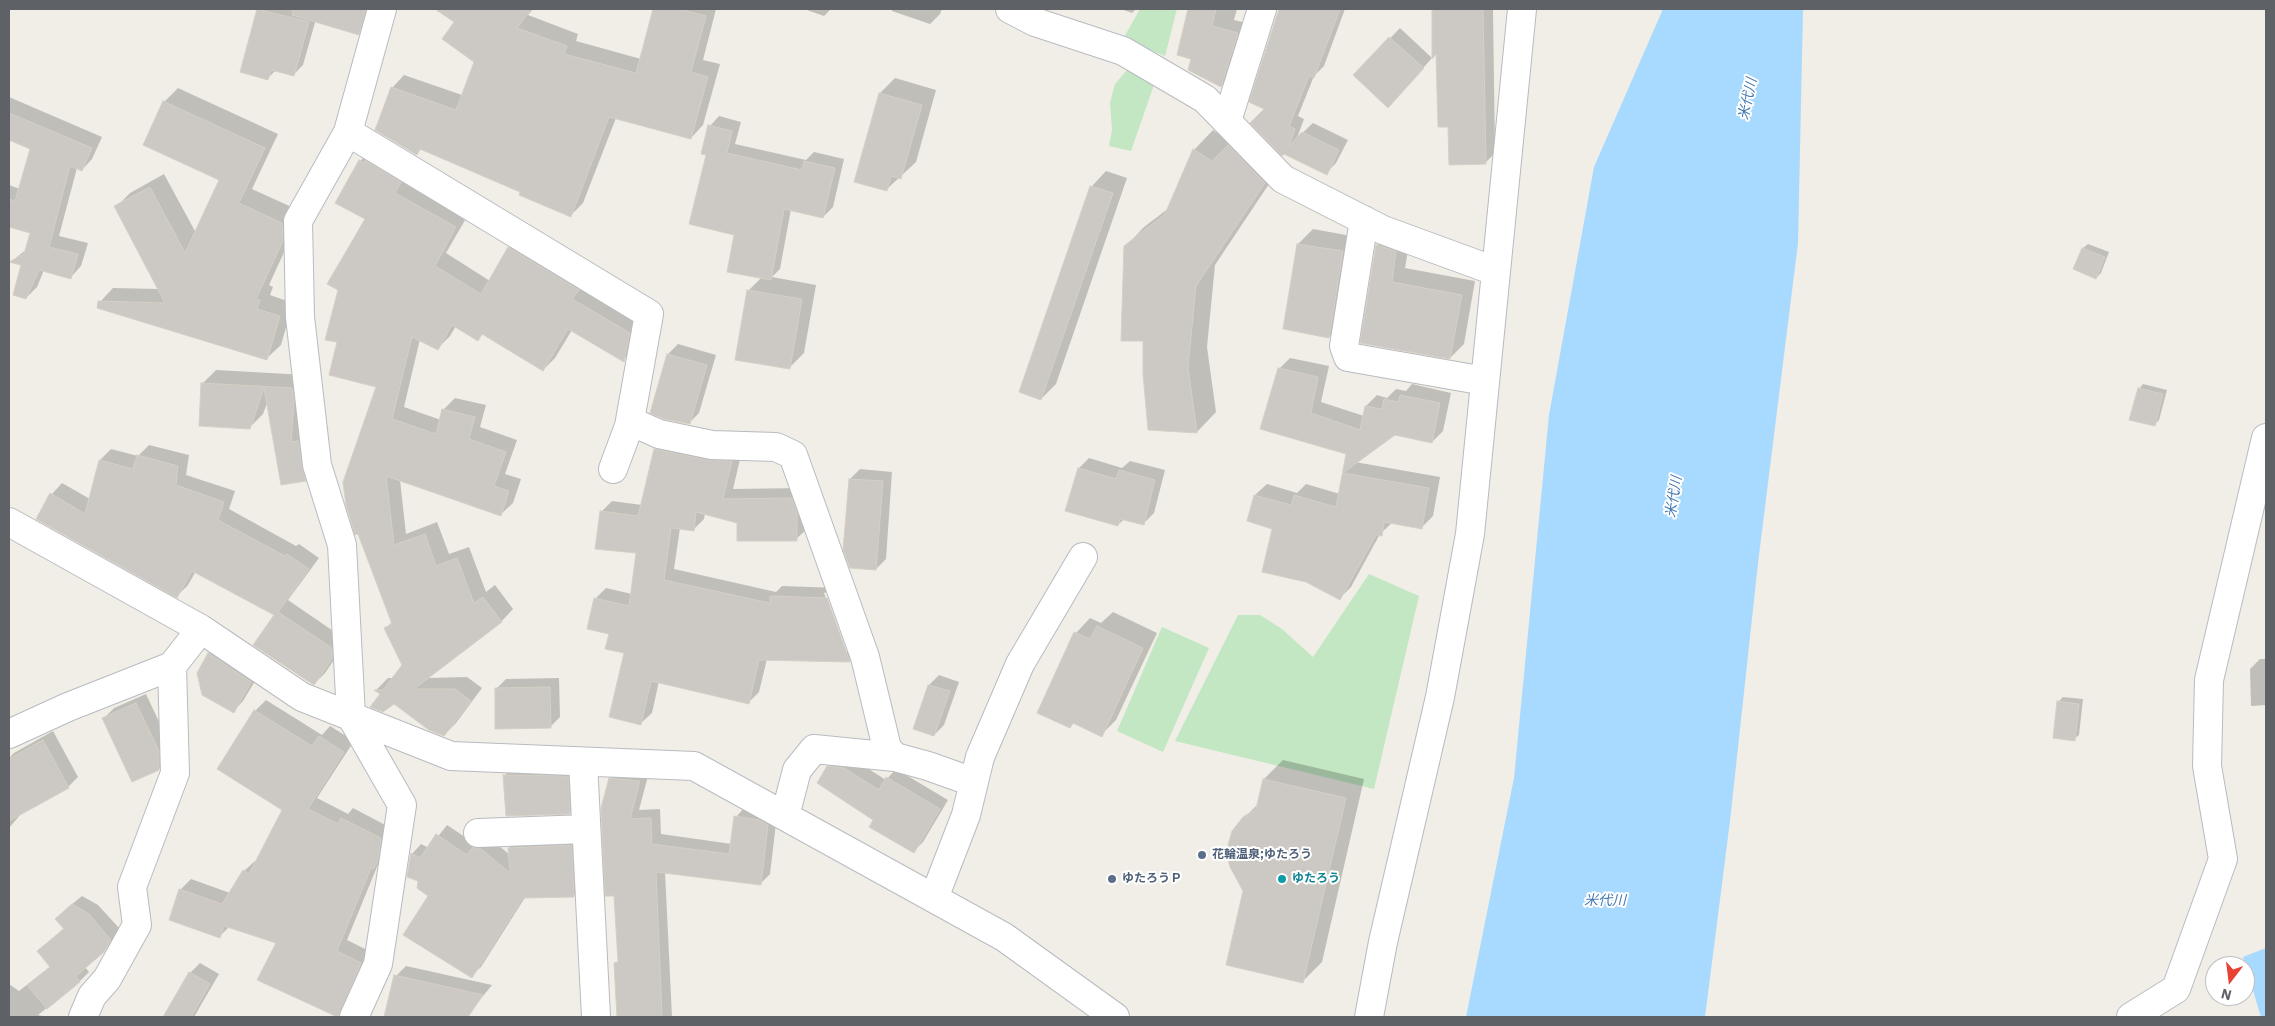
<!DOCTYPE html>
<html>
<head>
<meta charset="utf-8">
<style>
	body { margin:0 }
	#map { position:relative; width:2275px; height:1026px; overflow:hidden; background:#f0eee6; font-family:"IBM Plex Sans",sans-serif }
	canvas { display:block }
	.frame { position:absolute; inset:0; border:10px solid #5e6166; pointer-events:none }
	.north { position:absolute; left:2205px; top:956px; width:50px; height:50px; box-sizing:border-box; background:#fff; border:1px solid #bfc0c2; border-radius:50%; rotate:195deg; font-size:14px; font-weight:700; line-height:20px; text-align:center; color:#5e6166 }
	.north::after { content:''; display:block; margin:auto; width:18px; height:22px; background:#e84234; clip-path:polygon(50% 0,100% 100%,50% 72%,0 100%) }
</style>
</head>
<body>
<div id="map">
<canvas width="2275" height="1026"></canvas>
<div class="frame"></div>
<div class="north">N</div>
</div>
<script>
const g = document.querySelector('canvas').getContext('2d');
g.lineJoin = 'round';
function paint(path, color) {
  g.fillStyle = color;
  g.fill(path, 'evenodd');
}
function shape(rows) {
  const path = new Path2D();
  for (const r of rows) {
    path.moveTo(r[0], r[1]);
    for (let i = 2; i < r.length; i += 2) path.lineTo(r[i], r[i + 1]);
  }
  return path;
}
function stroke(path, color, width, dash) {
  g.strokeStyle = color;
  g.lineWidth = width;
  g.lineCap = dash ? 'butt' : 'round';
  g.setLineDash(dash || []);
  g.stroke(path);
}
function label(font, color, halo, rows, align = 'center') {
  g.font = font + ' "IBM Plex Sans","Noto Sans JP",sans-serif';
  g.lineWidth = 4;
  g.setLineDash([]);
  g.textBaseline = 'middle';
  g.strokeStyle = halo;
  g.fillStyle = color;
  for (const [text, x, y, turn = 0] of rows) {
    g.save();
    g.translate(x, y);
    g.rotate((+turn || 0) * Math.PI / 180);
    g.textAlign = isNaN(turn) ? turn : align;
    if (halo) g.strokeText(text, 0, 0);
    g.fillText(text, 0, 0);
    g.restore();
  }
}
const green = shape([
	[1140,9,1177,9,1165,56,1123,39],
	[1127,70,1156,79,1131,151,1109,146,1112,130,1110,103,1115,84],
	[1369,574,1419,596,1374,789,1175,741,1238,615,1260,615,1282,629,1313,657],
	[1162,627,1209,648,1163,752,1117,731]
]);
const water = shape([
	[1663,9,1803,9,1798,243,1758,563,1730,821,1705,1017,1466,1017,1514,778,1549,415,1594,167],
	[2266,948,2266,1017,2261,1017,2243,957]
]);
const shadow = shape([
	[259,9,307,9,318,12,303,65,293,75,276,70,268,78,242,71],
	[331,9,374,9,371,21,358,33,327,24],
	[434,9,533,9,528,15,578,34,576,41,641,59,655,9,716,9,703,60,720,64,703,125,691,138,616,118,583,203,570,216,522,192,422,148,417,154,392,88,404,75,462,95,475,61,461,14],
	[804,9,831,9,824,16],
	[892,9,942,9,940,14,930,24,892,11],
	[1121,9,1136,9,1132,13],
	[1190,9,1237,9,1234,20,1247,23,1231,76,1221,86,1192,58,1178,55],
	[1281,9,1345,9,1324,66,1314,76,1298,116,1304,119,1297,138,1313,123,1348,140,1336,163,1326,173,1252,123,1266,109,1251,101],
	[1433,9,1493,9,1495,153,1485,163,1449,126,1437,52,1433,56],
	[1400,28,1432,58,1398,96,1355,75],
	[895,78,936,90,916,162,887,189,856,181,880,93],
	[178,88,278,134,252,189,296,209,296,226,269,285,273,287,270,295,293,303,281,345,267,358,100,302,113,288,159,289,116,207,130,193,164,174,196,233,220,179,145,144,165,101],
	[9,97,102,137,92,159,82,170,77,168,59,236,88,243,81,266,71,277,44,270,37,287,26,298,23,264,12,261,27,249,31,232,9,226,9,185,20,189,32,148,9,139],
	[719,116,741,122,735,144,806,160,814,152,844,159,833,207,823,217,791,209,780,269,772,277,816,285,804,353,789,368,749,290,762,277,735,235,708,154,710,126],
	[1213,130,1232,143,1283,163,1215,265,1207,347,1216,412,1197,432,1144,340,1125,247,1144,227,1169,208,1194,150],
	[373,149,468,215,446,253,490,281,509,248,521,236,641,321,635,348,623,360,572,330,555,358,543,370,483,334,478,339,456,326,450,336,437,349,420,339,404,407,441,420,443,410,455,398,486,405,480,427,517,440,505,474,521,479,513,503,500,515,400,480,406,534,437,522,449,554,469,547,486,592,495,585,513,609,501,622,427,678,467,677,482,688,456,723,444,735,376,690,388,678,394,678,404,665,386,628,393,621,367,219,360,161],
	[1106,171,1127,178,1056,384,1041,399,1020,392,1092,186],
	[1313,229,1357,237,1344,322,1329,337,1284,328,1298,244],
	[1391,231,1410,238,1405,268,1475,281,1464,344,1450,358,1362,342,1377,245],
	[2088,244,2109,252,2101,273,2096,278,2075,269,2083,248],
	[678,344,716,355,699,413,689,423,652,412,668,354],
	[1290,358,1329,366,1321,402,1364,416,1366,406,1377,395,1387,398,1396,389,1406,391,1412,384,1451,393,1443,431,1432,442,1394,434,1355,462,1440,477,1433,516,1422,527,1393,522,1380,534,1351,587,1340,598,1273,528,1255,495,1267,484,1297,493,1306,484,1340,494,1347,453,1262,428,1279,369],
	[216,370,306,375,319,466,305,480,268,401,263,414,249,428,202,384],
	[2143,384,2167,390,2159,420,2154,425,2139,389],
	[666,439,742,451,733,489,802,488,807,529,796,539,705,513,704,519,693,530,680,528,674,569,776,592,782,586,838,588,860,650,850,661,767,659,759,692,748,703,659,681,652,713,641,723,625,652,610,633,595,599,606,588,632,594,637,552,601,512,612,501,642,505,655,449],
	[827,592,848,652,845,652,824,593],
	[149,445,189,455,186,475,235,491,229,509,296,546,299,544,319,558,288,600,342,637,343,647,325,673,314,684,276,614,196,571,188,585,177,596,52,494,62,483,90,499,100,460,111,449,138,456],
	[1089,458,1122,468,1130,461,1165,470,1154,513,1144,523,1124,519,1118,525,1079,468],
	[860,469,892,472,886,559,876,569,850,479],
	[1113,612,1157,633,1116,720,1101,735,1074,723,1070,726,1076,633,1090,618,1101,623],
	[219,643,261,671,243,701,234,711,198,673,209,653],
	[2260,659,2266,659,2266,705,2251,706,2250,669],
	[939,675,959,682,944,725,934,735,929,685],
	[559,678,560,717,550,727,496,689,506,679],
	[146,694,168,741,169,758,159,769,104,718,114,708],
	[2063,697,2083,699,2079,735,2074,739,2058,702],
	[266,700,322,735,330,726,354,741,317,798,348,814,353,808,391,828,384,857,379,862,347,940,371,952,348,1006,337,1017,259,980,277,942,230,926,220,936,180,890,191,879,230,893,244,871,255,861,257,862,283,810,218,769,255,711],
	[53,731,78,777,68,787,29,808,9,771,9,758,14,753],
	[838,758,853,759,886,780,896,769,948,800,923,842,914,851,875,820,828,767],
	[1283,760,1364,779,1322,962,1303,981,1244,818,1258,804,1264,779],
	[515,765,578,767,579,803,569,813,505,775],
	[619,769,649,772,639,810,660,809,661,834,732,844,736,817,745,807,777,815,770,874,760,884,665,872,672,1017,618,1017,616,963,619,960,610,779],
	[9,803,21,814,9,828],
	[447,825,477,845,491,839,510,855,509,848,519,838,581,836,584,886,574,895,526,896,481,967,471,976,430,895,420,881,412,854,421,844,429,848],
	[82,896,98,905,120,929,114,940,85,967,89,972,80,981,38,1015,47,1017,9,1017,9,984,19,991,51,966,38,951,64,928,66,909],
	[200,963,219,974,194,1017,164,1017,190,973],
	[406,966,492,985,466,1017,448,1005,445,1017,385,1017,396,976]
]);
const building = shape([
	[257,9,309,22,294,76,271,70,268,80,240,72,257,9],
	[293,9,366,9,359,35,292,15,293,9],
	[435,9,531,9,517,28,567,46,564,54,636,73,653,9,679,9,706,16,691,72,708,77,691,139,609,117,571,217,519,195,520,192,420,149,417,155,375,130,391,87,456,110,474,62,442,39,454,22,435,9],
	[1188,9,1216,9,1212,26,1238,33,1221,87,1188,70,1191,59,1177,55,1188,9],
	[1279,9,1340,9,1314,78,1309,76,1289,126,1295,129,1289,146,1302,132,1339,150,1327,175,1284,154,1282,156,1250,123,1264,109,1249,102,1279,9],
	[1432,9,1483,9,1486,164,1449,165,1448,127,1438,127,1436,54,1432,59,1432,9],
	[1389,37,1424,68,1388,108,1353,75,1389,37],
	[879,93,922,105,901,179,891,176,887,191,854,182,879,93],
	[163,101,265,148,239,203,282,223,283,241,256,299,260,300,257,309,280,316,267,360,97,308,98,301,165,303,114,206,150,187,185,253,219,180,143,145,163,101],
	[9,113,92,148,82,171,70,166,49,247,78,254,71,279,39,270,26,299,13,295,21,265,9,262,24,254,30,233,9,227,9,199,15,201,30,149,9,140,9,113],
	[708,125,732,131,727,153,802,170,804,161,835,168,823,218,784,209,771,280,727,272,734,235,689,224,706,155,701,154,708,125],
	[1228,145,1265,183,1196,286,1188,367,1197,433,1148,430,1143,374,1143,341,1121,341,1124,246,1165,214,1193,149,1212,161,1228,145],
	[359,160,364,163,365,160,401,182,395,193,456,227,435,266,481,294,508,247,579,290,572,299,630,333,624,362,568,329,543,371,482,334,478,341,452,325,438,350,412,337,392,419,436,434,442,409,475,417,469,439,506,452,494,486,509,491,501,516,386,476,394,545,425,534,436,566,457,558,474,603,483,597,502,622,414,689,455,689,471,701,444,736,429,730,394,704,383,712,370,707,380,694,374,690,383,690,402,665,384,628,392,624,358,534,355,535,346,505,343,482,376,387,329,375,337,342,325,340,338,290,327,284,365,219,335,203,359,160],
	[1090,186,1113,193,1041,400,1019,392,1090,186],
	[1297,244,1343,251,1329,338,1283,329,1297,244],
	[1376,245,1396,251,1392,282,1462,295,1450,359,1360,343,1376,245],
	[2082,248,2105,257,2096,279,2073,269,2082,248],
	[747,290,802,299,790,369,735,360,747,290],
	[667,354,707,365,690,424,664,419,650,413,667,354],
	[1278,368,1318,377,1311,413,1360,430,1365,406,1382,409,1384,399,1399,402,1400,395,1440,403,1432,443,1395,435,1343,473,1429,488,1422,529,1384,522,1382,536,1376,535,1340,600,1306,582,1262,572,1272,529,1247,521,1254,495,1291,505,1294,495,1336,507,1346,454,1260,429,1278,368],
	[201,383,292,388,294,401,291,442,299,441,302,467,306,481,281,485,264,388,250,429,199,426,201,383],
	[2138,388,2163,394,2155,426,2129,420,2138,388],
	[654,449,709,460,732,461,723,499,792,498,797,512,797,541,737,541,737,523,696,512,694,531,671,528,664,580,770,603,770,596,827,598,850,662,759,660,749,704,651,681,641,725,609,717,624,653,605,649,609,634,587,629,594,598,629,606,636,553,595,549,600,511,638,516,654,449],
	[137,455,178,466,176,485,224,502,218,520,285,556,287,554,309,569,278,612,332,648,332,659,314,685,253,645,274,615,192,571,177,598,36,519,50,493,85,514,99,460,133,469,137,455],
	[1078,468,1116,479,1119,470,1155,480,1144,525,1120,519,1118,526,1065,511,1078,468],
	[849,479,883,481,876,570,850,568,843,550,849,479],
	[1097,626,1143,648,1102,737,1073,723,1070,728,1037,713,1074,632,1090,639,1097,626],
	[208,653,251,682,234,713,202,695,197,673,208,653],
	[928,685,950,691,934,736,913,729,928,685],
	[550,687,551,728,495,729,495,688,550,687],
	[2057,701,2079,704,2075,741,2053,738,2057,701],
	[136,703,159,751,159,770,132,782,102,718,136,703],
	[254,710,312,746,319,736,344,752,308,809,338,824,341,818,381,838,378,861,373,869,371,868,337,951,361,963,338,1017,257,980,276,943,224,926,220,938,169,920,179,889,222,904,243,870,249,874,282,810,217,769,254,710],
	[43,740,69,788,9,821,9,759,43,740],
	[827,766,844,768,879,790,886,777,940,809,914,853,869,827,873,820,817,783,827,766],
	[503,775,568,776,570,814,506,816,503,775],
	[609,778,640,781,630,819,651,818,652,844,729,854,734,816,759,820,768,825,761,885,656,872,662,1017,617,1017,614,963,618,962,614,896,605,896,601,808,609,778],
	[1263,779,1346,798,1303,983,1226,965,1243,891,1230,867,1226,852,1232,831,1243,817,1256,809,1263,779],
	[436,834,467,855,473,847,481,849,510,873,508,848,572,845,574,897,523,898,472,978,403,935,428,896,417,888,418,881,407,877,411,853,420,858,436,834],
	[72,904,89,914,111,940,104,952,76,976,80,982,47,1009,27,985,50,967,37,951,64,929,55,919,72,904],
	[189,972,210,984,191,1017,163,1017,189,972],
	[394,975,483,995,468,1017,384,1017,394,975]
]);
const street = shape([
	[1010,9,1035,22,1123,51,1205,99,1283,179,1383,230,1495,271],
	[1227,121,1262,9],
	[348,132,649,314,629,426,613,469],
	[1364,220,1344,346,1348,357,1485,381],
	[630,421,659,434,712,445,776,447,793,455,865,657,887,748,895,757,928,766,973,782],
	[9,522,201,629,302,697,451,756,694,766,1004,937,1115,1017],
	[9,734,68,707,172,666,201,629],
	[583,762,596,1017],
	[785,816,797,770,814,749,895,757],
	[478,833,586,829],
	[934,898,966,815,980,757,1020,664,1083,557],
	[83,1017,92,996,107,979,137,925,132,887,175,773,172,666],
	[354,1017,378,964,402,805,351,716,342,545,317,465,300,317,298,221,348,132,382,9],
	[2131,1017,2176,989,2223,859,2207,766,2209,680,2266,438]
]);
const secondary = shape([
	[1369,1017,1383,942,1440,697,1470,534,1522,9]
]);
const markers = [
	[1202,855,5,"#5c6f8a"],
	[1112,879,5,"#5c6f8a"],
	[1282,879,5,"#0f9aa8"]
];
const serviceNames = [
	["花輪温泉;ゆたろう",1212,855],
	["ゆたろうＰ",1122,879]
];
const cultureNames = [
	["ゆたろう",1292,879]
];
const waterNames = [
	["米代川",1748,99,-78],
	["米代川",1674,497,-81],
	["米代川",1605,901]
];
paint(green, '#c3e7c3');
paint(water, '#a8d9fe');
paint(shadow, '#0003');
paint(building, '#ccc8c3');
stroke(building, '#d5cfc4', 1);
stroke(street, '#b8bbc0', 30);
stroke(secondary, '#b7babf', 30);
stroke(street, '#fff', 28);
stroke(secondary, '#fff', 28);
for (const [x, y, r, color] of markers) {
  const dot = new Path2D();
  dot.arc(x, y, r, 0, 2 * Math.PI);
  g.fillStyle = color;
  g.fill(dot);
  stroke(dot, '#fff', 2);
}
label('bold 12px', '#4e5e75', '#fff', serviceNames, 'left');
label('bold 12px', '#0d838f', '#fff', cultureNames, 'left');
label('italic 14px', '#4379b1', '#fff', waterNames);
</script>
</body>
</html>
